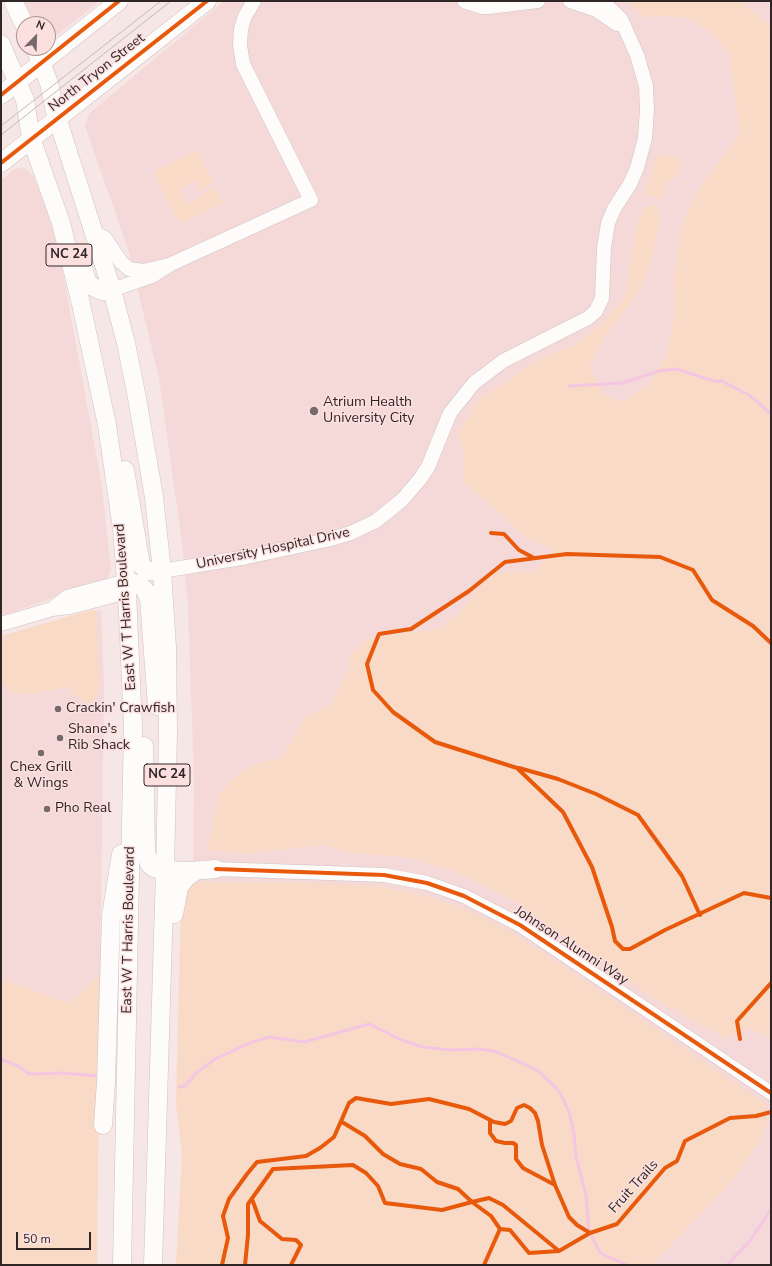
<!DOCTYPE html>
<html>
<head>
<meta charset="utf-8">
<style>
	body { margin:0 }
	#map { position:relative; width:772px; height:1266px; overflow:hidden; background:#f6e6e5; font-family:"Nunito Sans",sans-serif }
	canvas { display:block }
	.frame { position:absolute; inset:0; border:2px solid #302626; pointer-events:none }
	.north { position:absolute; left:16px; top:16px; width:40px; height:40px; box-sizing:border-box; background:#fce0df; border:1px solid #aa9695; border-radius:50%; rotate:23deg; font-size:11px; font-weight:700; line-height:16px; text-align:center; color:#302626 }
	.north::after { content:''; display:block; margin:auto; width:14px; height:18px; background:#756969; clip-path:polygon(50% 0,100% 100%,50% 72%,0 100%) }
	.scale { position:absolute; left:16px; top:1232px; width:75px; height:18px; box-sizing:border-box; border:2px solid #302626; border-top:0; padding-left:5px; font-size:12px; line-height:14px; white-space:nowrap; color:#302626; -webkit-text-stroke:3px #fce0df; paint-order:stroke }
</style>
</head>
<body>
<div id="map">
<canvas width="772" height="1266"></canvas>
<div class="frame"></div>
<div class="north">N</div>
<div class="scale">50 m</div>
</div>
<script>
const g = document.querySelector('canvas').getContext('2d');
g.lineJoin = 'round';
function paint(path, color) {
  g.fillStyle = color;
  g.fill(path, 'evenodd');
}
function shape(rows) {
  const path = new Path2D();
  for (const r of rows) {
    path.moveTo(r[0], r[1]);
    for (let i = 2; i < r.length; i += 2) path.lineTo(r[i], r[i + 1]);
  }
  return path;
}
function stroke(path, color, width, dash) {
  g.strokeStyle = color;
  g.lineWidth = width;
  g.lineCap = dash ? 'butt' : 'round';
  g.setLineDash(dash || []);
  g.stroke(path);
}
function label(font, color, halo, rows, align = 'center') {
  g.font = font + ' "Nunito Sans",sans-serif';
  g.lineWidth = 3;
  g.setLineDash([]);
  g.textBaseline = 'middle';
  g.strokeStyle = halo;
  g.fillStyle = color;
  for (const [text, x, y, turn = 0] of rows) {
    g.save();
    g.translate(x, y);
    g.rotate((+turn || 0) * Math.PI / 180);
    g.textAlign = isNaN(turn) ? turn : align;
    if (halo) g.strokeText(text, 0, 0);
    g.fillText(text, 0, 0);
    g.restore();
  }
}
const built = shape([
	[25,1,100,1,58,34,50,38,48,38,48,24,33,24],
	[224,1,771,1,771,1265,179,1265,193,890,194,780,188,606,182,543,159,378,128,249,85,126,90,113],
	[21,168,27,170,34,177,48,215,59,251,102,487,111,570,107,579,1,616,1,180,15,169],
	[101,610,104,686,100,973,71,1003,1,979,1,639]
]);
const green = shape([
	[627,1,743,1,746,6,771,26,771,1039,748,1027,726,1038,708,1029,647,994,506,896,454,871,409,858,351,853,326,845,239,854,207,849,220,793,239,773,261,762,280,759,306,717,330,706,349,669,351,654,367,640,397,634,439,629,457,615,492,573,535,571,555,550,528,539,463,481,464,449,457,434,480,399,538,360,576,344,600,325,625,298,637,223,646,206,657,205,660,219,651,264,639,290,603,340,589,367,604,395,621,402,648,386,666,357,675,312,674,275,681,227,696,193,740,133,729,53,711,33,691,19,669,16,644,17],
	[197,150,214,183,200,190,195,180,179,189,187,204,203,196,202,194,215,187,223,203,180,224,153,172],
	[658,154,681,159,678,176,668,181,661,200,644,194],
	[92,610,96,610,96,613,99,685,97,695,93,702,86,703,74,695,71,689,66,687,26,695,11,692,2,683,1,636],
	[205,882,312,883,377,886,427,896,470,911,507,930,551,958,766,1104,768,1119,762,1139,732,1181,652,1265,176,1265,182,1154,176,1104,181,902,185,891,191,885],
	[100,973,97,1265,1,1265,1,979,71,1003]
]);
const stream = shape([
	[569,386,622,383,659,371,676,369,714,381,719,382,720,380,749,395,771,414],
	[1,1059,20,1067,29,1074,64,1073,96,1076],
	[179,1087,185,1086,196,1073,215,1059,252,1042,270,1037,304,1042,369,1024,404,1041,423,1047,450,1050,482,1049,497,1052,537,1070,554,1086,561,1094,569,1112,574,1134,576,1157,586,1195,589,1231,600,1253,627,1265],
	[727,1265,749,1242,771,1209]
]);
const minor = shape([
	[464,1,482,7,489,7,538,1],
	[570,1,596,10,617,24],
	[93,232,105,238,121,262,129,269,143,271,169,265,152,276,112,290],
	[169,265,311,200,243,64,240,45,241,29,245,16,254,1],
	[162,571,247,557,331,539,351,533,376,521,402,500,420,479,428,467,450,413,474,383,503,361,588,318,596,311,602,298,604,248,608,223,614,209,630,184,637,168,645,138,647,110,646,86,637,55,621,19,602,1],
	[126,581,67,597,52,609,70,607,127,592],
	[1,624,52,609],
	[216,869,384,875,427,883,464,896,520,925,771,1093]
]);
const major = shape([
	[13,1,24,24],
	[1,44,25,100,31,138,61,223,81,304,107,425,122,529,127,592,133,727,122,1265],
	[35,48,49,83,55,111,112,290,126,343,137,398,154,497,162,571,167,647,168,733,165,870,153,1265],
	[1,95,119,1],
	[1,163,207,1],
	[81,260,87,281,91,286,102,291,112,290],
	[125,470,141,565,148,571,162,571],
	[126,581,139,584,146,591,149,599,157,706],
	[144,746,146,851,149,864,154,868,162,870,190,871,216,869],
	[174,914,179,887,187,877,196,871],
	[103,1125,106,1082,111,916,121,854]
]);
const tram = shape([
	[1,126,161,1],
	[1,135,171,1]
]);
const cycleway = shape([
	[1,95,119,1],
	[1,163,207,1],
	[491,533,504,534,519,550,534,558],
	[771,643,753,626,712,600,693,570,660,557,567,554,505,562,469,591,411,629,379,634,367,664,373,690,393,712,435,742,517,768,563,812,592,867,612,927,615,941,623,949,630,949,665,930,744,893,771,898],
	[519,768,558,779,596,794,638,815,682,876,700,915],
	[216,869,384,875,427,883,464,896,520,925,771,1093],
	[740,1039,737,1021,771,983],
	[490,1120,490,1133,496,1141,505,1143,513,1143,516,1145,516,1159,523,1168,555,1185],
	[342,1122,365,1136,383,1154,400,1164,421,1169,437,1182,458,1189,472,1202,489,1198,503,1205,559,1251,590,1233,617,1224,665,1168,677,1161,685,1141,730,1118,756,1116,771,1112],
	[252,1199,260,1221,282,1239,296,1240,301,1245,291,1265],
	[500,1229,510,1230,529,1253,559,1251],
	[222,1265,228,1238,223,1216,229,1199,247,1174,257,1162,306,1156,320,1148,334,1137,349,1103,356,1098,391,1104,429,1099,469,1109,494,1122,505,1124,511,1121,517,1108,524,1105,530,1108,535,1113,538,1121,542,1145,555,1185,569,1217,577,1225,590,1233],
	[245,1265,248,1235,248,1204,273,1169,353,1165,366,1173,378,1186,385,1203,442,1210,472,1202,491,1216,500,1229,484,1265]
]);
const markers = [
	[314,411,5,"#756969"],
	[58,709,4,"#756969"],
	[60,738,4,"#756969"],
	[41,753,4,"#756969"],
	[47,809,4,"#756969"]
];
const shields = [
	[69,255,46],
	[167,775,46]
];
const shieldNames = [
	["NC 24",69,255],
	["NC 24",167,775]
];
const streetNames = [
	["North Tryon Street",97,73,-38],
	["University Hospital Drive",273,549,-12],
	["East W T Harris Boulevard",126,607,-94],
	["East W T Harris Boulevard",129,930,-89],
	["Johnson Alumni Way",571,946,33],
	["Fruit Trails",634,1187,-48]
];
const poiNames = [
	["Atrium Health",323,403],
	["University City",323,419],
	["Crackin' Crawfish",66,709],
	["Shane's",68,730],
	["Rib Shack",68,746],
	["Chex Grill",41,768,"center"],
	["& Wings",41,784,"center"],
	["Pho Real",55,809]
];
paint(built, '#f4d9d8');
paint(green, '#f8dac6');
stroke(stream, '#f5c6e2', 3);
stroke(minor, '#cfc3c2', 15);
stroke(major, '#cfc3c2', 19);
stroke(minor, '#fefbfb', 14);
stroke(major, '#fefbfb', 18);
stroke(tram, '#c0bcbc', 1);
stroke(cycleway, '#e8590c', 4);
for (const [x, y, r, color] of markers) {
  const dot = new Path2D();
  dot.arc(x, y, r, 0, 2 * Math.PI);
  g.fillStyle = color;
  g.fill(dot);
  stroke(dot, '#fce0df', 1.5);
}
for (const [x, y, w] of shields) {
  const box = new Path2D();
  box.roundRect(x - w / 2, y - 11, w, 22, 3);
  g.fillStyle = '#fce0df';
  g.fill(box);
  stroke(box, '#302626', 1);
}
label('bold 13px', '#302626', null, shieldNames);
label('14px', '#302626', '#fce0df', streetNames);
label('14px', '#302626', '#fce0df', poiNames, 'left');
</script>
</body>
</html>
